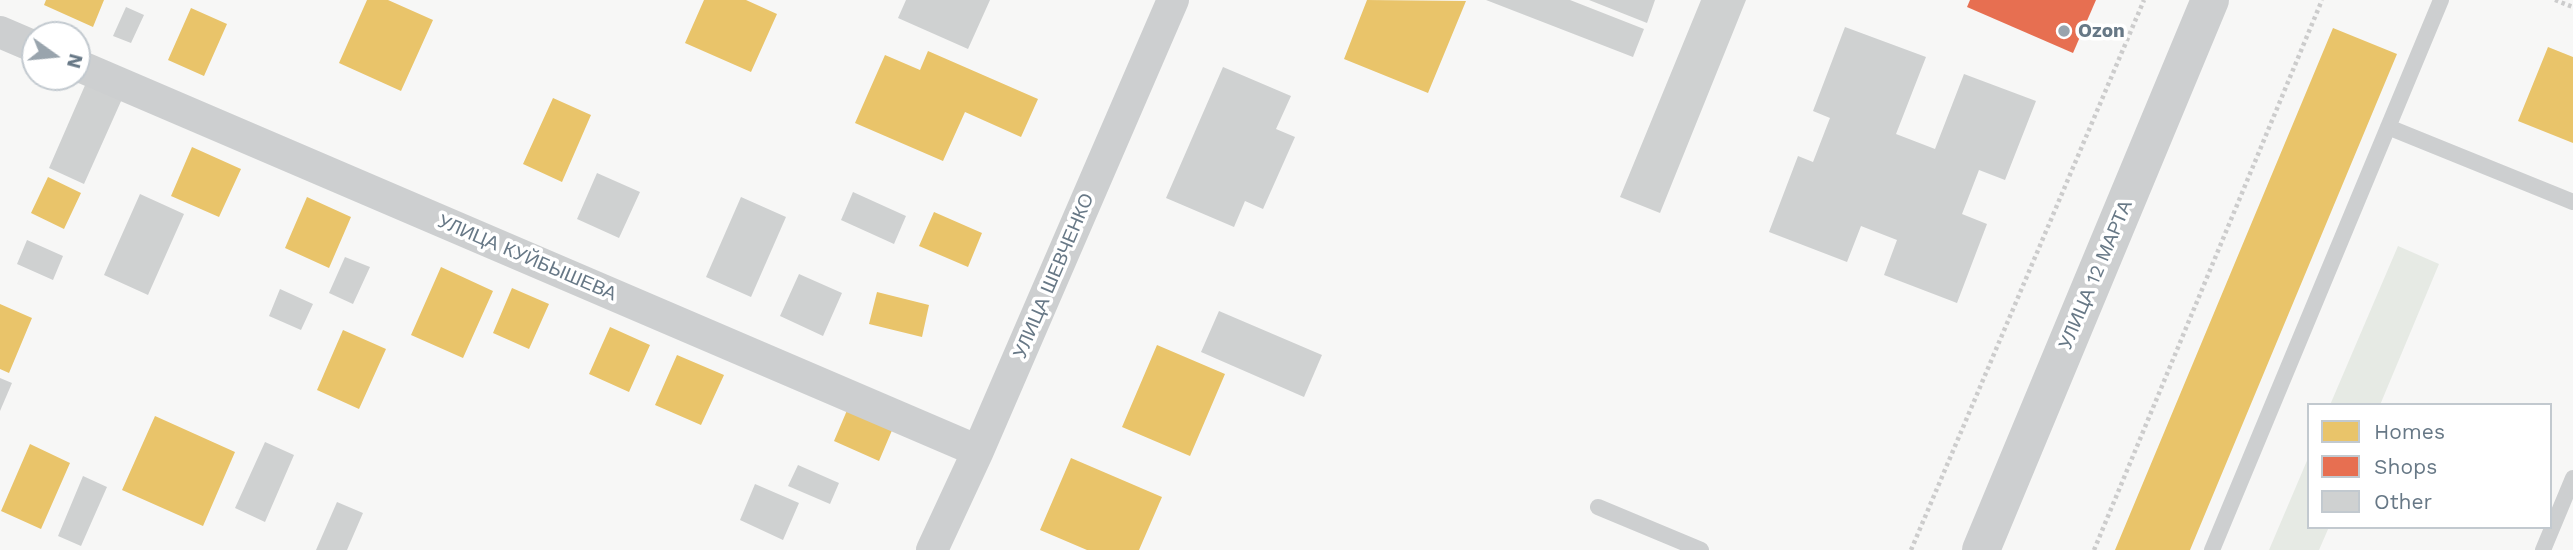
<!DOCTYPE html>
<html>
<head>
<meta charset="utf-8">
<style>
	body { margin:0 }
	#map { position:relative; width:2573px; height:550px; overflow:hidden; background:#f7f7f6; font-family:"Work Sans",sans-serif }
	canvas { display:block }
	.legend { position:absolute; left:2307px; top:403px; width:245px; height:126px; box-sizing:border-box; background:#fff; border:2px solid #c2c9cf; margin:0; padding:9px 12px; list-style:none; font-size:21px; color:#677886 }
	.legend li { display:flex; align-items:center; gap:14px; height:35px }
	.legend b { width:35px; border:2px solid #c2c9cf }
	.north { position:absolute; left:21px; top:21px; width:70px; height:70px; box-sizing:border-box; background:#fff; border:2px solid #c2c9cf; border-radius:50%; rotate:105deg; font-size:19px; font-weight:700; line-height:28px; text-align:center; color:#677886 }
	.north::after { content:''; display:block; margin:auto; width:24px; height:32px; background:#99a4ad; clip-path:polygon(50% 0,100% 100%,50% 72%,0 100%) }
</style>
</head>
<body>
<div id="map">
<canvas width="2573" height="550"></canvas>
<ul class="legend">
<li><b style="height:19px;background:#e9c46a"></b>Homes</li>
<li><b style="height:19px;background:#e76f51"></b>Shops</li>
<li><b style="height:19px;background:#cfd1d1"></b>Other</li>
</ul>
<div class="north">N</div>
</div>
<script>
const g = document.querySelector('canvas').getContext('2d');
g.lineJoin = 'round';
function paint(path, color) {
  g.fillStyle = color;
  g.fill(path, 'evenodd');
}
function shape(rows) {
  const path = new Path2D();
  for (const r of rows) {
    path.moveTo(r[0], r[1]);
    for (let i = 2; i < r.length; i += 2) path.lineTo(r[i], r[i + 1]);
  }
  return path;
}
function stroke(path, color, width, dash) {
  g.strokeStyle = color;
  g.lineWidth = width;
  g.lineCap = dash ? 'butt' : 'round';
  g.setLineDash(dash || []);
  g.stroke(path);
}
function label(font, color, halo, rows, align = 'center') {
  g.font = font + ' "Work Sans",sans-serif';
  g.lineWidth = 7;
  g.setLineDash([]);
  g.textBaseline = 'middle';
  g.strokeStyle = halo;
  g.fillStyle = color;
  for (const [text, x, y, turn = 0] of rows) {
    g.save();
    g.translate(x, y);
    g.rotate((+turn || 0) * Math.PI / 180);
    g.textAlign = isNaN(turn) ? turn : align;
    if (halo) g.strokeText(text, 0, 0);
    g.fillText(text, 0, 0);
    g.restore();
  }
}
const green = shape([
	[2398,246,2439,264,2380,405,2330,405],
	[2309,456,2309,527,2329,527,2319,550,2269,550]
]);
const homes = shape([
	[46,0,104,0,93,27,44,5],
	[367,0,388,0,433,20,401,91,339,63],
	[704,0,746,0,777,14,751,72,685,43],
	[1367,0,1466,1,1428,93,1344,59],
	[191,8,227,24,204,76,168,60],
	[2333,28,2397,54,2190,550,2115,550],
	[2548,47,2573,57,2573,143,2518,121],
	[928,51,1038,99,1021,137,965,112,943,161,855,123,885,55,920,70],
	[553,98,591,115,562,182,523,164],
	[192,147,241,169,219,217,171,196],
	[48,177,81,193,64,229,31,213],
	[307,197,351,217,329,268,285,248],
	[934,212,982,233,968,267,919,246],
	[441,267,493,291,463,358,411,335],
	[512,288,549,304,529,349,493,333],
	[877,292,929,305,922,337,869,324],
	[0,304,32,318,9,373,0,369],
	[610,327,650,345,629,392,589,374],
	[343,330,386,349,359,409,317,390],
	[1157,345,1225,374,1190,456,1122,427],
	[677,355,724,375,701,425,655,405],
	[848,408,893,428,879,461,834,441],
	[155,416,235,452,203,526,122,490],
	[30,444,70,463,41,529,1,511],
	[1071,458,1162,497,1139,550,1087,550,1040,530]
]);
const shops = shape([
	[1970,0,2096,0,2073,53,1967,7]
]);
const building = shape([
	[906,0,990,0,968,49,898,18],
	[1486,0,1570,0,1644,29,1633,57],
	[1589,0,1655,0,1647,23],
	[1701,0,1746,0,1660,213,1620,197],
	[126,7,144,15,131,43,113,36],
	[1845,27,1926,57,1896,134,1935,149,1964,74,2036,101,2005,180,1979,170,1962,214,1987,224,1957,303,1884,275,1897,240,1861,226,1847,262,1769,232,1798,156,1813,162,1830,118,1813,111],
	[1223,67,1291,96,1276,129,1295,137,1263,209,1245,201,1234,227,1166,198],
	[86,83,122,99,84,184,49,168],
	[597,173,640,192,619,238,577,219],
	[853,192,906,216,894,244,841,220],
	[140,194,184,214,148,295,104,275],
	[741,197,786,217,751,297,706,277],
	[27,240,63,256,53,280,17,264],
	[345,257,370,267,353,304,329,293],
	[799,274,842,293,823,336,780,316],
	[280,289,313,304,301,330,269,316],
	[1219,311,1322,355,1304,397,1201,352],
	[0,378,12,383,0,411],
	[265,442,294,455,265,522,235,508],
	[798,465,839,483,830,504,788,486],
	[83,476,107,487,81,546,58,536],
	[755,484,799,503,783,540,740,520],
	[337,502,363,513,347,550,316,550]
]);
const path = shape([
	[2555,0,2573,7],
	[1911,550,2144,0],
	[2094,550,2322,0]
]);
const service = shape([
	[2388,127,2573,202],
	[1598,507,1701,550],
	[2212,550,2441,0],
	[2543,550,2573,478]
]);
const minor = shape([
	[0,32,35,47],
	[77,65,978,451],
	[932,550,978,451,1173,0]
]);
const tertiary = shape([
	[1981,550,2210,0]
]);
const markers = [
	[2064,31,7,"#99a4ad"]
];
const poiNames = [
	["Ozon",2078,31]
];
const streetNames = [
	["УЛИЦА КУЙБЫШЕВА",527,258,23],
	["УЛИЦА 12 МАРТА",2096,275,-67],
	["УЛИЦА ШЕВЧЕНКО",1054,276,-67]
];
paint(green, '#e6eae4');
paint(homes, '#e9c46a');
paint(shops, '#e76f51');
paint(building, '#cfd1d1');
stroke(path, '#ccc', 4.5, [3.5, 3.5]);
stroke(service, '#cdcfd0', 16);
stroke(minor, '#cdcfd0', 32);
stroke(tertiary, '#cdcfd0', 38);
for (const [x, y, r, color] of markers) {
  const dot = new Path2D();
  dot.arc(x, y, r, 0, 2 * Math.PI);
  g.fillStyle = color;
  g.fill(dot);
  stroke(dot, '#fff', 2.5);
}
label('bold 19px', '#677886', '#fff', poiNames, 'left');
label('19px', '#677886', '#fff', streetNames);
</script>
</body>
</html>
